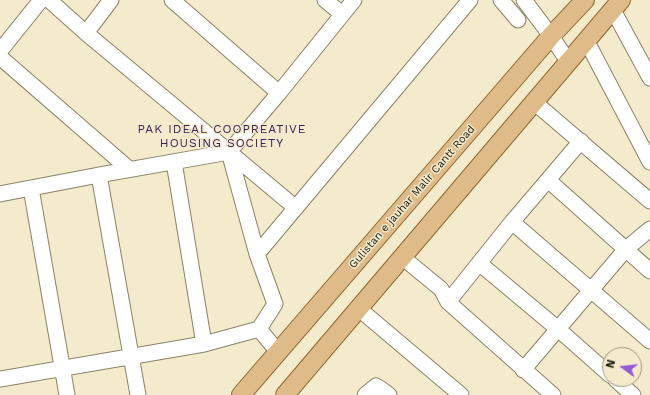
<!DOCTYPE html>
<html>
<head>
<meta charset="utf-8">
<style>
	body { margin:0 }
	#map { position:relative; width:650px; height:395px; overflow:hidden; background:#f3ebcc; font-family:"Work Sans",sans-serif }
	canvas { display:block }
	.north { position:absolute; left:602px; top:347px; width:40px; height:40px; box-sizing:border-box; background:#f3ebcc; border:1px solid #9d9780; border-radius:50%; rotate:285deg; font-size:11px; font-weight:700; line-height:16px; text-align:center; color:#1c190e }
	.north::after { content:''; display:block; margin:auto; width:14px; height:18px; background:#915cd5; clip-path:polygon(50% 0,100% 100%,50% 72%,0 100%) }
</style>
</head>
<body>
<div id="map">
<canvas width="650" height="395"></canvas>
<div class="north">N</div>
</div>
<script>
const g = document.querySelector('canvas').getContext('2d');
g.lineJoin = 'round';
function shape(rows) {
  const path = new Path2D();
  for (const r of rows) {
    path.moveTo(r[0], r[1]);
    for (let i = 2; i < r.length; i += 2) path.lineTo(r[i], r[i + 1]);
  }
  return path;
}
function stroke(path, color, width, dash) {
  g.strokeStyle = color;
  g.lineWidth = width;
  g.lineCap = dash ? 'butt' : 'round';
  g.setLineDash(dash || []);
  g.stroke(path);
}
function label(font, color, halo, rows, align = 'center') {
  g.font = font + ' "Work Sans",sans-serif';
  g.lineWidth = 3;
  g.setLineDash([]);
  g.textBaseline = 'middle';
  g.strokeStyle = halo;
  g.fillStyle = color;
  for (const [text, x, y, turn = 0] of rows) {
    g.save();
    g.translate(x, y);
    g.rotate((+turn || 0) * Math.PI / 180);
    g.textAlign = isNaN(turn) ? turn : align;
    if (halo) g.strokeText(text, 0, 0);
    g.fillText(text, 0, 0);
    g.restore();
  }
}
const minor = shape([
	[49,0,86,33,229,152,257,254,275,304,259,329],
	[172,0,279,93],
	[325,0,342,14],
	[501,0,518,20],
	[524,0,551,36,568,61],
	[613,10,650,78],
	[86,33,111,0],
	[586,40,650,162],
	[0,51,41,0],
	[0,54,1,58,129,169],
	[534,102,650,201],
	[229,152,296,208],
	[174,162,204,344],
	[99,175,138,395],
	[548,180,650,271],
	[31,188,67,395],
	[0,194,99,175,229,152,279,93,354,0],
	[512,222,650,341],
	[257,254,470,0],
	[402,257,441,289,448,302,553,395],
	[479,263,558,329,610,375],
	[448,302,512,222,581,141],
	[358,308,461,395],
	[523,370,626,249,650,229],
	[0,379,204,344,259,329,278,352],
	[615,379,633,395],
	[365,395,376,386,381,389,389,395]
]);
const major = shape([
	[241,395,551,36,585,0],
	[285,395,621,0]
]);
const streetNames = [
	["Gulistan e jauhar Malir Cantt Road",412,197,-49]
];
const neighbourhoodNames = [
	["PAK IDEAL COOPREATIVE",222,129],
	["HOUSING SOCIETY",222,143]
];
stroke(minor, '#898265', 17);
stroke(major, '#8d652b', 20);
stroke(minor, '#fff', 15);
stroke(major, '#dfbb89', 18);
label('11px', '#1c190e', '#f3ebcc', streetNames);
g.letterSpacing = '1px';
label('12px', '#3a2059', '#f3ebcc', neighbourhoodNames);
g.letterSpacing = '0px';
</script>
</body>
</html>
